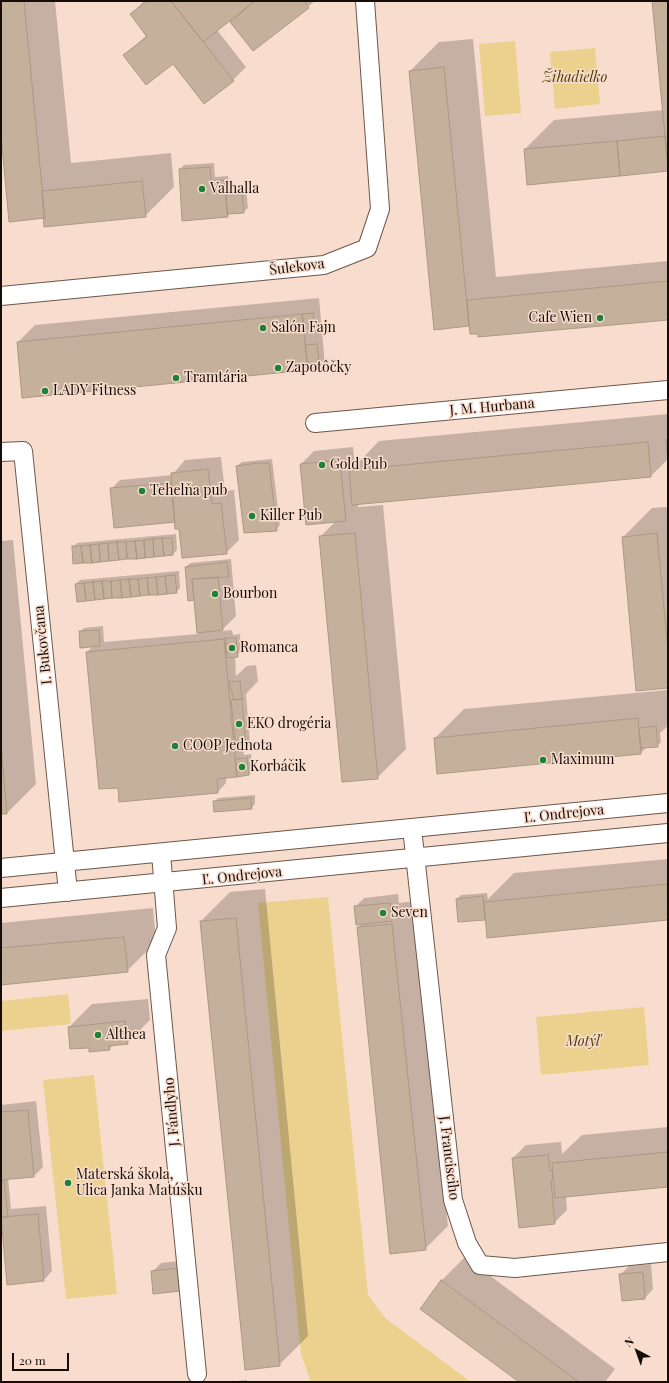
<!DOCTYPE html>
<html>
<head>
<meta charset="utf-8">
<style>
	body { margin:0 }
	#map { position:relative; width:669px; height:1383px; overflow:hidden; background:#f8ddce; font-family:"Playfair Display",serif }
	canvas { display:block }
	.frame { position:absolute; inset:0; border:2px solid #160d08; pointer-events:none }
	.north { position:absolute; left:617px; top:1331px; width:40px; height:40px; -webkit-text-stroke:3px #f8ddce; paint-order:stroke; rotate:319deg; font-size:11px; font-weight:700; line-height:16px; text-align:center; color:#160d08 }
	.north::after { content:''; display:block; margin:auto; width:14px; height:18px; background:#160d08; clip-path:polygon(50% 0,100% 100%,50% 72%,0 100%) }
	.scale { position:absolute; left:12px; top:1353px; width:57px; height:18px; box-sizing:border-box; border:2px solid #160d08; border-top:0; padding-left:5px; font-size:12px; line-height:14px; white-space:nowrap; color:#160d08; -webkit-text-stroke:3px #f8ddce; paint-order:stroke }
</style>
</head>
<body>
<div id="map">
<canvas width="669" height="1383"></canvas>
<div class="frame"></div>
<div class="north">N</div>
<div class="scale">20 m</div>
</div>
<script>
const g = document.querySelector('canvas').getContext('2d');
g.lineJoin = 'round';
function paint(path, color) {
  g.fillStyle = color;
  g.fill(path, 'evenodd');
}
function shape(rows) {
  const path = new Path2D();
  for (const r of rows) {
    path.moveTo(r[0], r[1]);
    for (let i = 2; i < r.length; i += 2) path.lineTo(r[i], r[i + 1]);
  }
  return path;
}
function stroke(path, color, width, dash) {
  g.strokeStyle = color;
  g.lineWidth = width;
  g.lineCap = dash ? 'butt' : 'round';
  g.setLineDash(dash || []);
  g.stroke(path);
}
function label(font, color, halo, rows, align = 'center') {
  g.font = font + ' "Playfair Display",serif';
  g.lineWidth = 3;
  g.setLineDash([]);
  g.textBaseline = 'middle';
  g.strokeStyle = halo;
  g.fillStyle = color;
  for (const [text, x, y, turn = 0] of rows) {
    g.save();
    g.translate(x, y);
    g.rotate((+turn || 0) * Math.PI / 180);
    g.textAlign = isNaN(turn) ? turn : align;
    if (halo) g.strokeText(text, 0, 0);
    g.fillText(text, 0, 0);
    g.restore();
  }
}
const green = shape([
	[515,41,521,113,485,116,479,44],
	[595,48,600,104,555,109,550,52],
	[328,897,368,1295,385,1318,471,1382,311,1382,301,1354,258,903],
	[68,994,71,1024,1,1031,1,1001],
	[644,1007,649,1065,541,1075,536,1017],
	[94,1075,117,1294,66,1299,43,1080]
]);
const shadow = shape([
	[1,1,55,1,71,163,171,153,174,187,145,216,44,217,1,125],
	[144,1,315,1,253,50,231,22,240,14,239,12,217,30,246,67,233,80,173,63,124,55,147,35,131,14],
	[653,1,668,1,668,170,528,184,525,149,554,120,664,110],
	[473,39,496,277,668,261,668,319,478,333,470,324,469,325,410,71,439,42],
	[214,163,215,177,228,176,229,191,246,189,248,208,243,212,230,213,227,216,183,220,180,169,184,165],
	[319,298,324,353,324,364,319,368,18,342,35,325],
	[668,414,668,459,651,476,358,504,358,507,383,505,406,749,377,778,320,537,336,521,301,464,314,451,353,447,355,466,379,441],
	[221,457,225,491,234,490,239,540,226,553,180,528,176,521,111,489,120,480,172,475,185,460],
	[272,459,280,525,276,530,237,466,242,462],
	[668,507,668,687,623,537,652,508],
	[176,534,177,550,173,554,73,547,77,543],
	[13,540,36,784,7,813,1,813,1,541],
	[231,559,236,616,221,631,232,630,233,635,240,634,241,652,235,656,236,676,247,666,256,665,258,681,246,694,250,743,243,747,244,755,251,754,253,770,249,775,226,777,226,783,218,792,119,787,87,652,93,646,80,632,84,628,103,626,104,642,198,634,195,599,186,567,190,563],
	[179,571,180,588,176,592,76,584,80,580],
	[667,690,668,726,660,733,661,742,658,745,658,736,641,753,438,772,435,738,464,709],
	[255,795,255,804,251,808,214,802,218,798],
	[668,859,668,919,488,937,486,918,459,921,457,899,461,895,487,893,488,899,514,873],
	[265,889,308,1336,279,1365,201,921,230,892],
	[398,894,399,903,415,901,448,1226,425,1249,358,927,361,924,355,907,364,898],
	[153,908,156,942,127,971,1,983,1,923],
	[148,999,150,1020,127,1043,114,1044,109,1049,90,1047,69,1027,92,1004],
	[36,1101,43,1167,34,1176,8,1178,11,1209,46,1206,52,1271,44,1280,1,1216,1,1105],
	[668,1127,668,1186,566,1196,567,1210,554,1223,513,1158,526,1145,561,1142,562,1154,582,1135],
	[465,1257,615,1369,605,1382,520,1382,421,1308,442,1280],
	[187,1260,189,1282,152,1272,161,1263],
	[651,1264,653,1289,645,1298,620,1275,629,1266],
	[247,1380,247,1382,225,1382]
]);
const building = shape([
	[1,1,24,1,45,218,9,222,1,135,1,1],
	[147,1,171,1,234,81,204,104,173,64,146,85,123,55,147,37,130,14,147,1],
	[171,1,255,1,203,42,171,1],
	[255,1,304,1,309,8,253,51,230,22,255,1],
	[652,1,668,1,668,163,665,136,652,1],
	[444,67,469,326,434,330,409,71,444,67],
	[665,136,668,171,620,176,617,141,665,136],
	[617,141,620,176,527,185,524,149,617,141],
	[210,167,211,181,224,180,228,217,182,221,179,169,210,167],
	[142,181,146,217,44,227,42,191,142,181],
	[242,193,244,213,227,214,226,195,242,193],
	[668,281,668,320,478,337,478,334,470,334,467,300,668,281],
	[313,313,316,332,305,333,302,314,313,313],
	[302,314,308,370,22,398,17,342,302,314],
	[317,344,320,369,308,370,305,345,317,344],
	[666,440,668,440,668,467,666,440],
	[648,442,651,477,352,505,349,470,648,442],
	[340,460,346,521,306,525,300,464,340,460],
	[258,463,269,463,277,531,244,533,236,466,258,463],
	[208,469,212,504,221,503,227,554,182,558,179,529,175,529,171,473,208,469],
	[171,483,175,522,114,528,110,488,171,483],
	[355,533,378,779,342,782,319,536,355,533],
	[657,533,668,651,668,688,636,691,622,537,657,533],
	[162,538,172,538,173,555,164,556,162,538],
	[162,538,164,556,154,557,153,539,162,538],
	[153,539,154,557,145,558,144,540,153,539],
	[144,540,145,558,137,559,135,541,144,540],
	[135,541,137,559,127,559,126,542,135,541],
	[117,542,126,542,127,559,119,560,117,542],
	[117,542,119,560,109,561,108,543,117,542],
	[108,543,109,561,100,562,99,544,108,543],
	[99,544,100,562,92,563,90,545,99,544],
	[90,545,92,563,83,563,81,546,90,545],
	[72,546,81,546,83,563,73,564,72,546],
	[227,562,229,577,192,579,194,600,188,601,185,567,227,562],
	[175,575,177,593,167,594,165,576,175,575],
	[165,576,167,594,158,595,156,577,165,576],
	[156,577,158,595,149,595,147,578,156,577],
	[218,577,223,630,197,633,192,579,218,577],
	[147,578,149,595,140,596,138,579,147,578],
	[129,579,131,597,122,598,120,580,129,579],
	[129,579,138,579,140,596,131,597,129,579],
	[120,580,122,598,112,598,111,581,120,580],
	[102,581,111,581,112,598,104,599,102,581],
	[102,581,104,599,95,600,93,582,102,581],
	[93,582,95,600,86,601,84,583,93,582],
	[84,583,86,601,77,602,75,584,84,583],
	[99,630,100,646,80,648,79,631,99,630],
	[225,638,236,638,238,657,227,658,225,638],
	[224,639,237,777,217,779,218,793,119,802,118,788,99,789,86,652,224,639],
	[240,681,242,699,234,700,229,682,240,681],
	[242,699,246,748,236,749,231,700,242,699],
	[638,718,641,754,437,774,434,738,638,718],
	[656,726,658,747,641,748,639,728,656,726],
	[1,745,7,814,1,814,1,745],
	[247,758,249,775,237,777,235,759,247,758],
	[251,798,252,809,214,812,213,801,251,798],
	[667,884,668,920,487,938,484,902,667,884],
	[483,896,485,920,458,922,456,899,483,896],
	[390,903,392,921,356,925,354,906,390,903],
	[236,918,280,1366,245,1370,200,921,236,918],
	[392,924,426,1250,390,1254,357,927,392,924],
	[124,937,128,972,1,985,1,948,124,937],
	[125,1021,128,1044,109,1046,110,1050,89,1052,89,1048,70,1049,68,1027,125,1021],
	[28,1110,34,1177,1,1180,1,1112,28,1110],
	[668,1152,668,1187,555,1198,552,1163,668,1152],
	[548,1155,550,1171,552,1170,553,1180,551,1180,555,1224,519,1228,512,1158,548,1155],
	[1,1180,4,1180,8,1217,1,1217,1,1180],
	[38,1214,44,1281,7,1285,1,1217,38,1214],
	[178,1268,180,1291,153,1294,151,1271,178,1268],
	[643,1272,645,1299,622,1301,619,1274,643,1272],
	[441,1280,579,1382,519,1382,420,1309,441,1280]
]);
const minor = shape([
	[1,296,324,265,367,248,380,209,365,1],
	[315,423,668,390],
	[1,452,23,451,68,892],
	[412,828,453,1200,467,1243,480,1265,515,1268,668,1252],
	[161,853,167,928,156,955,197,1374],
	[1,868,668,803],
	[1,898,668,833]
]);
const markers = [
	[202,189,4,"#1e8236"],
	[600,318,4,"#1e8236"],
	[263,328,4,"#1e8236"],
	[278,368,4,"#1e8236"],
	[176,378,4,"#1e8236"],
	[45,391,4,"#1e8236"],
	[322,465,4,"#1e8236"],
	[142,491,4,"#1e8236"],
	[252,516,4,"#1e8236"],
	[215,594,4,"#1e8236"],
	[232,648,4,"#1e8236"],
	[239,724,4,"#1e8236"],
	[175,746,4,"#1e8236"],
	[543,760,4,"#1e8236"],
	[242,767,4,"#1e8236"],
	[383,913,4,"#1e8236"],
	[98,1035,4,"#1e8236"],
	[68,1183,4,"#1e8236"]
];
const parkNames = [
	["Žihadielko",575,78],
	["Motýľ",583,1042]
];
const poiNames = [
	["Valhalla",210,189],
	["Cafe Wien",592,318,"right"],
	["Salón Fajn",271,328],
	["Zapotôčky",286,368],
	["Tramtária",184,378],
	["LADY Fitness",53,391],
	["Gold Pub",330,465],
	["Tehelňa pub",150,491],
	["Killer Pub",260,516],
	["Bourbon",223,594],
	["Romanca",240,648],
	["EKO drogéria",247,724],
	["COOP Jednota",183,746],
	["Maximum",551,760],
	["Korbáčik",250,767],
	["Seven",391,913],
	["Althea",106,1035],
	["Materská škola,",76,1175],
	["Ulica Janka Matúšku",76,1191]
];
const streetNames = [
	["Šulekova",297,267,-7],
	["J. M. Hurbana",492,407,-5],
	["I. Bukovčana",43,645,-96],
	["Ľ. Ondrejova",564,814,-6],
	["Ľ. Ondrejova",242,876,-6],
	["J. Fándlyho",172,1112,-95],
	["J. Francisciho",449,1158,83]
];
paint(green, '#ebd18d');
paint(shadow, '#0003');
paint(building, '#c4b09b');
stroke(building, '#ab9884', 1);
stroke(minor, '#6d564a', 20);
stroke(minor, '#fff', 18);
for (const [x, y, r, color] of markers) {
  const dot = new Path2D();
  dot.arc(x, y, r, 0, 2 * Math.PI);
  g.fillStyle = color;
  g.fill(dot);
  stroke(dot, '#f8ddce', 1.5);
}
label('italic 14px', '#4e3b00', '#f8ddce', parkNames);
label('14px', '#160d08', '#f8ddce', poiNames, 'left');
label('14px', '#160d08', '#f8ddce', streetNames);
</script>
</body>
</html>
